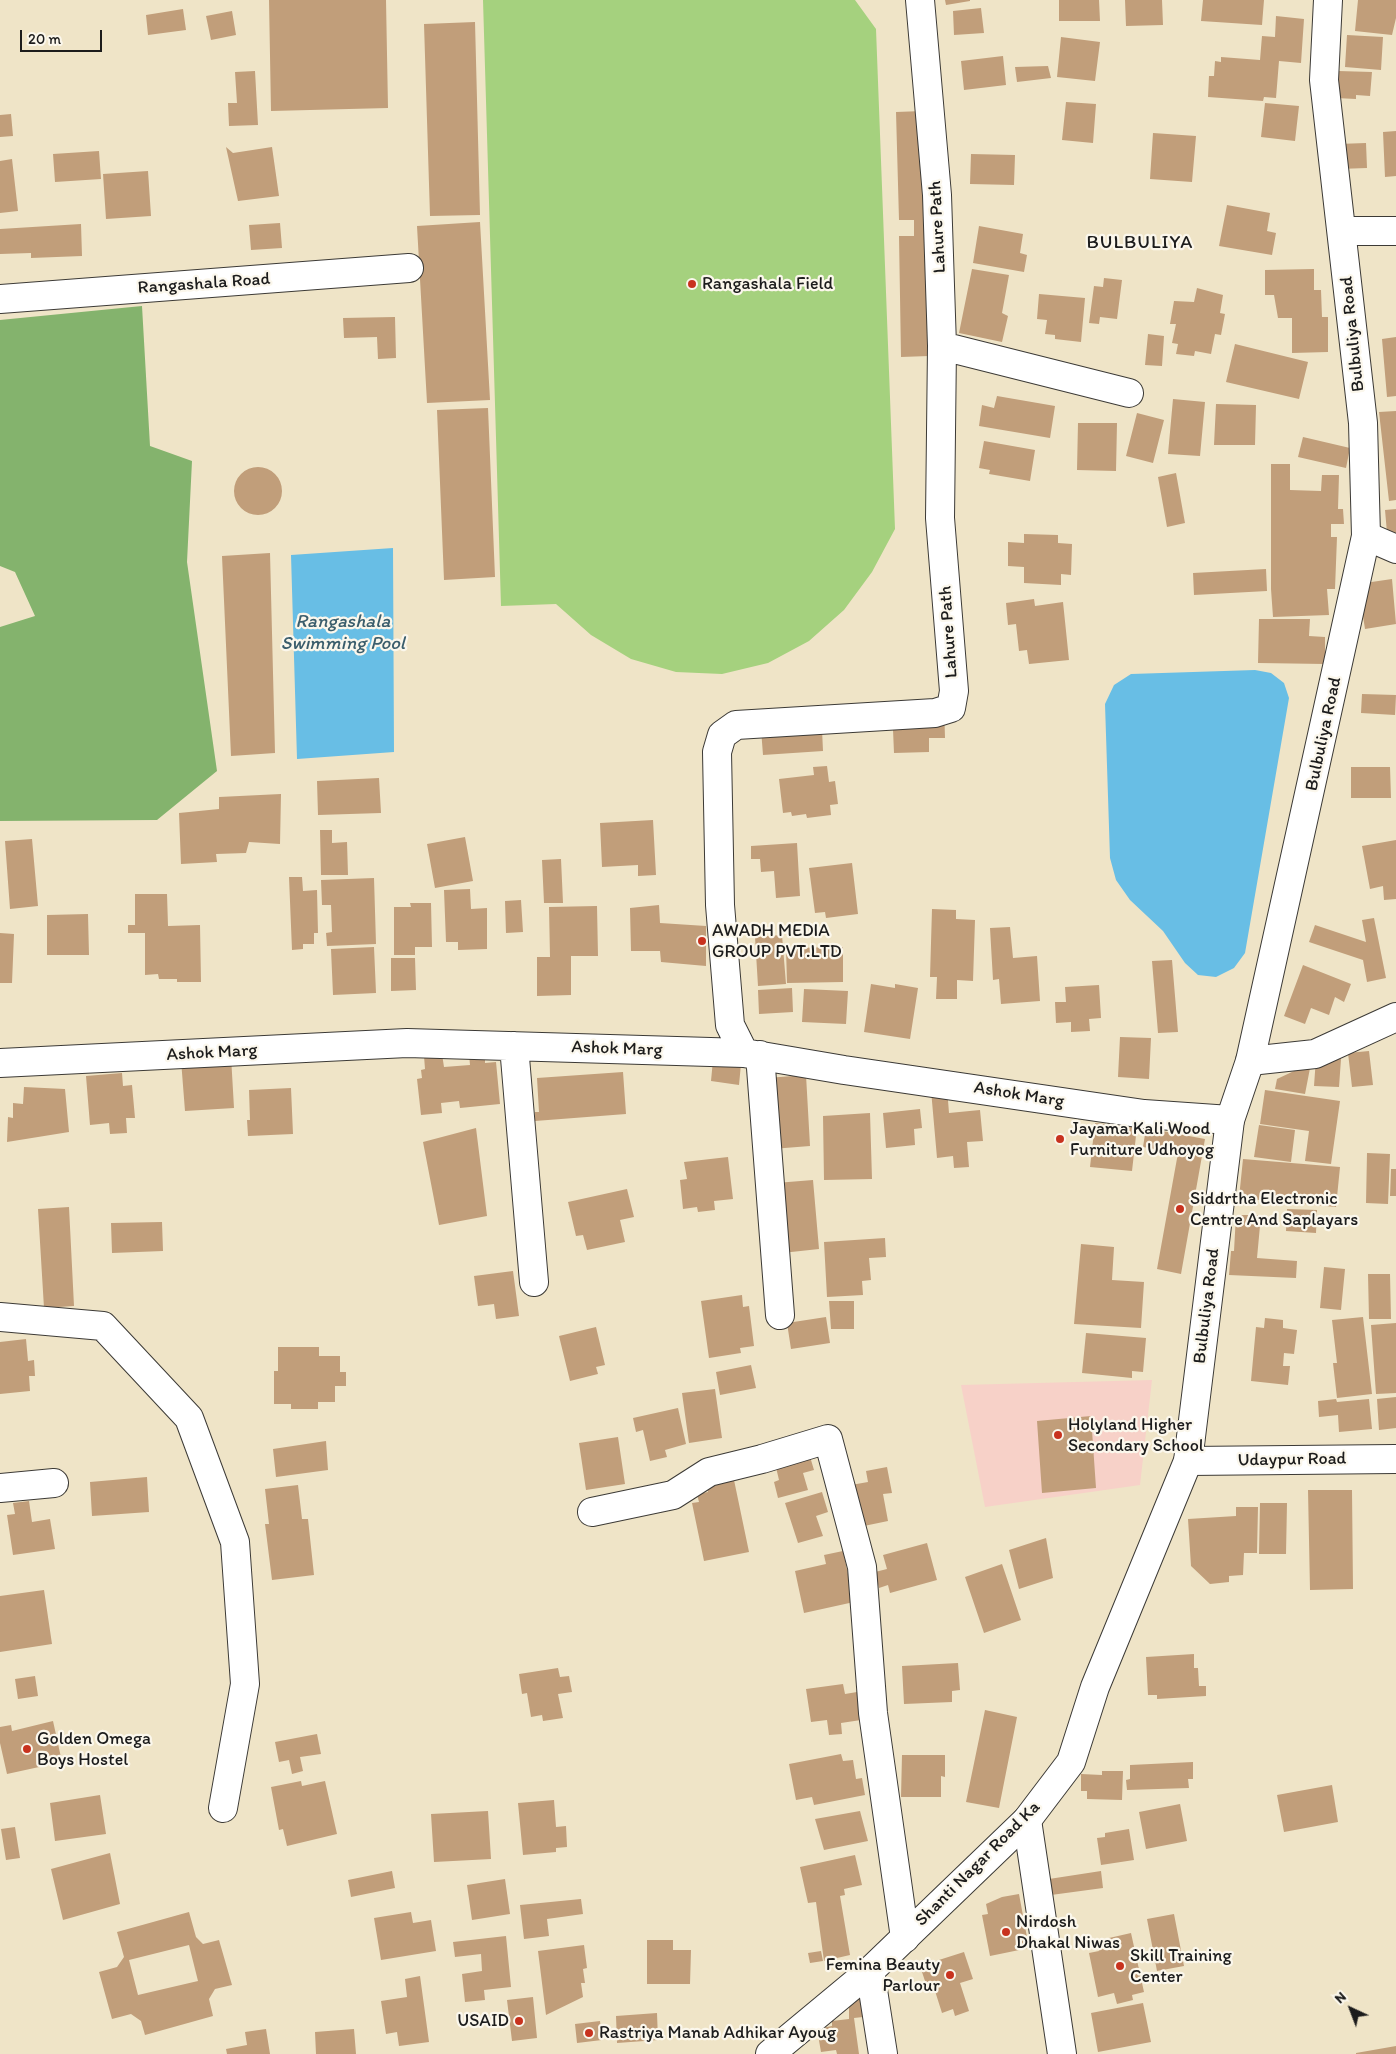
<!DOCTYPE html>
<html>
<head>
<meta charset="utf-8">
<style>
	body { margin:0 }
	#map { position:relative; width:1396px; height:2054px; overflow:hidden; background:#efe4c7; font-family:Itim,sans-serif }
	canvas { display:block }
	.north { position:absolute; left:1326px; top:1984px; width:50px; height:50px; -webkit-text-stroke:4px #fbf7ec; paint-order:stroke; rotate:317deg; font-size:14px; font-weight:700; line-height:20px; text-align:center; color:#1c1c1c }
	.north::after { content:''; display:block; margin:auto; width:18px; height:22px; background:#1c1c1c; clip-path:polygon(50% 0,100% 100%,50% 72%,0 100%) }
	.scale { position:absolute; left:20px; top:30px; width:82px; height:22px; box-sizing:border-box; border:2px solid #1c1c1c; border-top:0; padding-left:6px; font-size:15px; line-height:18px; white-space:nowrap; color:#1c1c1c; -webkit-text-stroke:4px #fbf7ec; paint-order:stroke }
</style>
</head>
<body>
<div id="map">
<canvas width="1396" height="2054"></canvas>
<div class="north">N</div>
<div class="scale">20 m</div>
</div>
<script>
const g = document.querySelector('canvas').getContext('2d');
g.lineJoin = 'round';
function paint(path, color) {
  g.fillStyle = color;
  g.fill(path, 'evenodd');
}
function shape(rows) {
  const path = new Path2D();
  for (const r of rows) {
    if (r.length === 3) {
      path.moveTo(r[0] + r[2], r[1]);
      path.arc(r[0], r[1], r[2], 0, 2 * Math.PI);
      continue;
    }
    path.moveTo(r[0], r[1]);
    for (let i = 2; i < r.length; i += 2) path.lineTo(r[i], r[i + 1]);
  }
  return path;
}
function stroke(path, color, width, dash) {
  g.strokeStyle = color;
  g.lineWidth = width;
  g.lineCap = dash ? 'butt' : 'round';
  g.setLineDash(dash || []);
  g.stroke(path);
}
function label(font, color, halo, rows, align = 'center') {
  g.font = font + ' Itim,sans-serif';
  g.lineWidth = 4.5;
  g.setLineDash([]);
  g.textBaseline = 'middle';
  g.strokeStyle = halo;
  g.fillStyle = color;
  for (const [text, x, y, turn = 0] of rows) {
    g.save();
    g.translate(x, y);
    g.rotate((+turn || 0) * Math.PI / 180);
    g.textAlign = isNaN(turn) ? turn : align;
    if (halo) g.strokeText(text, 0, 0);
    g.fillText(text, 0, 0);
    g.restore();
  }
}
const built = shape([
	[1152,1380,1140,1485,985,1507,961,1385]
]);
const green = shape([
	[483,0,855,0,876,29,895,529,872,572,844,610,809,641,768,663,722,674,676,672,631,659,591,635,556,604,501,606]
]);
const forest = shape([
	[142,306,150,446,192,461,187,562,217,771,157,820,0,821,0,627,35,616,15,572,0,566,0,320]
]);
const water = shape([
	[393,548,394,752,297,759,291,555],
	[1255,670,1271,673,1284,683,1289,698,1245,953,1234,968,1216,977,1198,975,1185,963,1163,931,1130,900,1116,880,1110,858,1105,704,1114,685,1131,674]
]);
const building = shape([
	[269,0,386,0,388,108,271,111],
	[945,0,970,0,970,1,946,5],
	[1059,0,1099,0,1100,21,1059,21],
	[1125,0,1162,0,1163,25,1126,26],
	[1203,0,1264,0,1262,25,1201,21],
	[1358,0,1396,0,1396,18,1392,35,1355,31],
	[981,8,984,33,954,35,953,11],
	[183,9,186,30,148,35,146,15],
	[232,11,236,35,211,40,206,16],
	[1276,16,1304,19,1301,63,1279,61,1276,98,1264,97,1263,101,1208,97,1209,76,1214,76,1215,61,1221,62,1221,57,1260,60,1262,36,1275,37],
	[475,22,480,215,430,216,424,24],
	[1347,35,1383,37,1381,70,1345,67],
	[1061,37,1100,42,1095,81,1057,77],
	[1003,56,1006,85,964,90,961,61],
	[1048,66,1051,78,1017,82,1015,67],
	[255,71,258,125,229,126,228,103,237,103,235,72],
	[1338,71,1372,72,1370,96,1356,95,1356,99,1336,98],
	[1066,102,1096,104,1093,143,1062,140],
	[1265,103,1299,106,1295,141,1261,137],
	[923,111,929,356,901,357,899,236,914,236,914,220,899,220,896,112],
	[11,114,13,136,0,137,0,115],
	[1396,131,1396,176,1385,177,1383,132],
	[1153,133,1196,136,1192,182,1150,179],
	[1366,143,1367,168,1339,169,1338,144],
	[226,147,233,153,272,147,279,196,238,201],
	[99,151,101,179,55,182,53,154],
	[971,154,1015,155,1014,185,970,184],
	[12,159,18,211,0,213,0,161],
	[148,171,151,216,106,219,103,174],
	[1227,205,1270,213,1267,231,1276,233,1272,255,1219,246],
	[480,222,490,400,427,403,417,226],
	[280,223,282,248,251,250,249,225],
	[81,224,82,256,31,258,31,253,0,254,0,229],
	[979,226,1023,234,1020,253,1027,255,1024,272,973,263],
	[972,269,1009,275,1002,313,1008,316,1002,342,959,333],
	[1314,269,1314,290,1321,290,1322,317,1328,317,1328,352,1292,353,1292,318,1278,318,1274,295,1265,295,1265,270],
	[1104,278,1122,280,1117,319,1100,317,1099,324,1089,323,1094,286,1103,287],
	[1197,288,1223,295,1220,313,1225,314,1221,335,1215,334,1211,354,1195,351,1194,356,1176,354,1178,344,1172,343,1176,324,1170,324,1174,301,1194,302],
	[1039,294,1085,298,1081,342,1055,339,1055,335,1045,334,1047,320,1037,319],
	[395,317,396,358,378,359,377,337,344,338,343,318],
	[1148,334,1164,336,1162,366,1145,365],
	[1396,337,1396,396,1387,397,1382,339],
	[1235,344,1308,362,1299,399,1226,382],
	[997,396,1055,406,1050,438,979,426,982,405,994,408],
	[1173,399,1205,402,1200,456,1168,454],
	[1216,404,1256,405,1255,445,1214,445],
	[488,408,495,577,444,580,437,410],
	[1396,411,1396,500,1389,501,1379,412],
	[1137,413,1164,420,1153,463,1126,456],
	[1078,423,1117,423,1116,471,1077,470],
	[1303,437,1350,448,1346,468,1298,457],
	[984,441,1035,450,1030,481,989,474,990,470,979,468],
	[1271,464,1290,464,1290,490,1321,491,1322,475,1339,475,1338,509,1343,509,1344,524,1331,524,1331,537,1337,537,1335,589,1327,589,1329,615,1273,617,1271,589],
	[258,491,24],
	[1176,473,1185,523,1167,527,1158,477],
	[1396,509,1396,542,1388,544,1385,510],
	[1024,534,1058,535,1058,543,1072,544,1071,575,1061,574,1061,585,1024,583,1024,567,1008,566,1008,542,1024,543],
	[270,553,275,753,231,756,222,556],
	[1266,569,1267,591,1194,595,1193,573],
	[1392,579,1396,624,1365,629,1358,584],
	[1034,599,1035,606,1063,602,1069,660,1029,664,1027,650,1019,651,1016,624,1008,625,1006,603],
	[1259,619,1310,619,1309,636,1325,637,1325,664,1258,663],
	[1362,694,1396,695,1395,715,1361,713],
	[944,704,945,738,929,738,929,752,894,753,892,706],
	[821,708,823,751,763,755,760,716],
	[827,766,829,782,835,781,838,804,830,805,831,815,807,818,806,814,792,816,791,812,783,813,779,779,814,775,813,767],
	[1351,767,1390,767,1391,798,1351,798],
	[379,778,381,813,318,815,317,781],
	[281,794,280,844,249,842,246,853,216,854,217,862,181,864,179,813,219,809,219,797],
	[653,820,656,875,638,876,638,865,602,867,600,823],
	[320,830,332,830,332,843,347,842,348,875,321,875],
	[465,837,473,881,435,888,427,844],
	[32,839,38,906,10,909,5,841],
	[1396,840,1396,899,1384,900,1383,886,1370,889,1362,846],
	[797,843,800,896,776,898,774,871,761,872,760,859,751,859,751,846],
	[561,859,563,903,544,903,542,860],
	[852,863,858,914,826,918,825,912,815,913,809,868],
	[289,877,302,877,303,891,317,890,318,933,314,933,314,944,303,944,303,949,292,950],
	[374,878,376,944,327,946,326,933,332,932,331,905,322,905,321,880],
	[470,889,471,909,487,908,487,949,458,950,458,942,446,942,444,890],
	[135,894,167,894,168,926,200,925,201,982,177,982,177,979,159,979,158,974,145,975,145,933,128,933,128,925,135,925],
	[521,900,523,932,506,933,505,901],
	[410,903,431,903,432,947,415,947,415,955,394,955,394,907,411,907],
	[659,905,660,923,706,926,706,966,661,962,660,951,631,951,630,908],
	[597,906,598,956,571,956,571,995,537,996,537,957,550,957,549,907],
	[932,909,956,910,956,919,975,920,973,981,957,980,957,999,936,999,937,977,930,977],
	[88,914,89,955,47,955,47,915],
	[1374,918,1386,978,1367,982,1363,960,1309,942,1315,925,1366,942,1362,920],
	[1010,927,1013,958,1037,956,1040,1001,1001,1004,999,979,993,980,990,928],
	[0,933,14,934,12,983,0,983],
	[782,935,786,984,758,986,755,937],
	[374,947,376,993,333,995,331,949],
	[843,947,843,982,787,983,786,948],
	[391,958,415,958,416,990,391,991],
	[1172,960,1178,1032,1158,1033,1152,961],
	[1303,965,1351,984,1344,1002,1335,997,1329,1015,1311,1008,1305,1024,1284,1016],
	[871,984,895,988,895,984,918,988,910,1039,864,1032],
	[1099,985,1101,1018,1089,1019,1090,1031,1071,1032,1071,1022,1056,1023,1055,1002,1066,1002,1065,987],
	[792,988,793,1012,759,1014,758,990],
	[804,989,848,991,846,1024,802,1022],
	[1120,1037,1151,1038,1149,1079,1118,1077],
	[1369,1051,1373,1085,1352,1087,1348,1053],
	[485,1052,485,1063,496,1062,500,1104,460,1108,459,1101,441,1103,442,1113,421,1115,417,1079,422,1078,421,1070,425,1069,424,1056,442,1054,444,1067,470,1065,469,1054],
	[231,1056,234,1108,185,1111,181,1060],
	[1316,1058,1341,1059,1339,1087,1314,1086],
	[713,1060,741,1064,739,1085,711,1081],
	[1311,1063,1305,1094,1275,1089,1277,1079],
	[623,1072,626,1114,535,1121,535,1112,539,1112,537,1078],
	[122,1073,123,1086,132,1085,135,1118,126,1118,127,1133,110,1134,109,1123,90,1125,86,1076],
	[806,1075,810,1146,772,1149,767,1078],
	[24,1087,65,1089,69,1132,7,1142,8,1117,13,1118,13,1103,23,1104],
	[291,1088,293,1134,248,1136,247,1120,250,1120,249,1090],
	[947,1088,949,1113,980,1110,983,1141,967,1142,969,1167,954,1168,953,1156,937,1158,931,1090],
	[1265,1090,1340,1101,1331,1164,1305,1161,1309,1131,1260,1124],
	[920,1109,922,1128,914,1129,915,1145,886,1148,883,1113],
	[870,1113,872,1179,824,1180,823,1116],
	[1095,1123,1137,1127,1132,1171,1090,1167],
	[1259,1125,1295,1130,1291,1162,1254,1157],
	[476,1128,487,1216,439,1225,423,1142],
	[1146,1128,1205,1139,1181,1274,1157,1269,1178,1153,1143,1147],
	[1367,1153,1390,1154,1388,1204,1366,1203],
	[728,1157,733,1199,714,1201,715,1210,698,1212,697,1207,683,1209,680,1180,687,1179,684,1162],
	[1243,1159,1340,1167,1336,1207,1239,1198],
	[1391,1169,1396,1169,1396,1196,1390,1196],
	[813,1180,819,1249,782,1253,776,1183],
	[627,1189,634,1217,620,1220,625,1242,587,1250,583,1235,576,1236,568,1202],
	[69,1207,74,1306,44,1308,38,1209],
	[1287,1209,1317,1210,1316,1233,1286,1231],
	[1236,1215,1261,1215,1257,1258,1297,1261,1296,1278,1229,1275,1231,1251,1234,1251],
	[162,1222,163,1251,112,1253,111,1223],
	[885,1238,886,1257,869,1258,871,1280,862,1281,863,1295,827,1297,824,1242],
	[1081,1244,1114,1247,1112,1280,1144,1282,1141,1328,1074,1324],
	[1324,1267,1345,1269,1341,1310,1320,1308],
	[513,1271,519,1316,496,1319,494,1304,478,1306,474,1276],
	[1368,1274,1390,1274,1391,1319,1369,1319],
	[742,1295,743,1307,749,1306,754,1346,740,1348,741,1353,709,1358,701,1301],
	[829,1301,854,1301,854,1329,831,1329],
	[826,1317,830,1343,791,1349,787,1323],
	[1363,1317,1372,1394,1337,1398,1333,1363,1337,1363,1332,1320],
	[1265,1318,1283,1320,1283,1328,1297,1330,1294,1354,1284,1353,1283,1366,1290,1366,1288,1385,1251,1381,1256,1327,1264,1328],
	[1396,1323,1396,1393,1376,1394,1371,1325],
	[596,1327,605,1365,596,1367,598,1374,570,1381,559,1336],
	[1086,1333,1146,1338,1143,1372,1132,1371,1132,1378,1082,1373],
	[26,1339,28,1361,34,1360,35,1376,29,1376,30,1391,0,1394,0,1342],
	[278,1347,319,1347,319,1356,340,1356,340,1372,346,1372,346,1386,335,1386,335,1402,318,1402,318,1409,291,1409,291,1404,274,1404,274,1371,278,1371],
	[751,1365,756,1388,720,1395,716,1372],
	[715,1389,722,1438,689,1443,682,1393],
	[1396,1397,1396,1428,1379,1430,1377,1399],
	[1336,1399,1337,1402,1369,1399,1372,1429,1339,1432,1338,1415,1319,1417,1318,1401],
	[678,1408,686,1444,665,1450,667,1457,650,1461,643,1430,636,1432,633,1418],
	[1091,1416,1096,1488,1042,1493,1037,1421],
	[618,1437,625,1484,586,1490,579,1443],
	[326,1441,328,1470,276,1477,273,1449],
	[808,1450,814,1470,803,1473,808,1490,778,1498,774,1482,779,1480,774,1459],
	[887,1467,892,1493,883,1494,888,1521,859,1527,851,1485,868,1482,866,1471],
	[147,1477,149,1512,92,1516,90,1482],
	[734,1480,749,1552,704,1561,692,1503,699,1502,697,1494,708,1492,707,1485],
	[298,1485,302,1519,308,1519,314,1575,272,1580,265,1524,269,1524,265,1489],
	[1308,1490,1352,1490,1353,1589,1310,1590],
	[822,1492,828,1512,816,1516,823,1536,798,1543,785,1503],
	[29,1501,32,1522,50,1519,55,1549,13,1555,7,1515,15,1514,13,1503],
	[1260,1503,1287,1503,1286,1554,1259,1554],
	[1236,1507,1258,1507,1257,1553,1244,1553,1243,1575,1229,1576,1229,1582,1210,1584,1191,1566,1188,1519,1236,1516],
	[1046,1538,1053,1578,1019,1589,1009,1550],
	[927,1543,937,1580,890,1593,888,1585,879,1588,875,1572,887,1569,883,1555],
	[843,1551,854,1602,804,1613,795,1571,826,1564,824,1555],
	[1002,1564,1021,1620,984,1633,965,1577],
	[44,1590,52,1644,0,1652,0,1596],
	[1194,1654,1194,1668,1198,1668,1199,1686,1206,1686,1206,1696,1157,1699,1157,1695,1148,1695,1146,1657],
	[958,1663,960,1690,952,1691,952,1702,904,1704,902,1666],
	[558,1668,560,1677,569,1676,572,1692,558,1694,563,1718,543,1721,542,1715,531,1717,527,1693,522,1694,519,1674],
	[35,1676,38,1696,18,1699,15,1679],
	[843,1684,845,1694,857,1692,861,1720,841,1723,842,1734,829,1735,827,1720,811,1722,806,1689],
	[985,1710,1017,1717,999,1808,966,1802],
	[53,1721,62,1762,7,1774,0,1743,0,1727,11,1725,12,1731],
	[317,1734,321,1754,300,1757,303,1771,292,1774,289,1760,279,1762,275,1742],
	[841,1754,843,1761,853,1760,856,1779,862,1778,865,1795,814,1805,812,1797,796,1800,789,1764],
	[902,1755,945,1755,945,1777,941,1776,941,1797,901,1797],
	[1193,1762,1193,1779,1188,1779,1189,1788,1127,1790,1126,1780,1130,1779,1130,1765],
	[1102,1771,1123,1771,1122,1800,1087,1799,1087,1791,1081,1791,1081,1774,1102,1775],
	[301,1781,302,1786,325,1781,337,1834,287,1846,283,1829,279,1830,271,1787],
	[1332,1785,1338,1822,1284,1832,1277,1795],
	[100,1795,106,1834,55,1841,50,1803],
	[554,1800,556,1827,566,1826,567,1847,556,1848,556,1852,523,1855,518,1803],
	[1180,1804,1187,1841,1146,1849,1139,1812],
	[488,1811,491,1859,434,1862,431,1814],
	[860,1811,868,1841,824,1850,815,1819],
	[15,1827,20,1858,6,1860,1,1829],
	[1129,1829,1134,1860,1101,1865,1097,1838,1105,1837,1105,1833],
	[110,1853,120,1904,63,1920,51,1869],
	[855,1855,862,1885,844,1889,845,1895,840,1896,850,1955,824,1961,816,1902,808,1903,800,1867],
	[392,1871,395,1888,351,1897,348,1880],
	[1101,1871,1103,1888,1051,1895,1049,1879],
	[505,1879,510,1914,472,1920,467,1885],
	[1019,1894,1029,1948,990,1956,982,1915,988,1914,986,1904,1002,1897],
	[581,1899,583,1914,547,1919,549,1936,524,1939,520,1905],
	[189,1912,196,1937,203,1944,219,1940,232,1985,215,1989,209,1999,213,2016,145,2035,141,2021,131,2014,112,2019,99,1972,117,1967,124,1957,117,1932],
	[189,1945,198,1981,138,1995,129,1960],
	[411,1912,413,1923,431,1920,436,1951,381,1960,374,1918],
	[1174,1914,1184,1966,1157,1971,1147,1919],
	[1131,1933,1144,1992,1132,1995,1133,2000,1117,2004,1114,1993,1098,1997,1089,1953,1099,1951,1096,1941],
	[506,1936,511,1987,484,1990,485,2000,465,2002,462,1974,482,1971,481,1954,455,1957,453,1942],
	[647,1940,673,1940,673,1950,691,1950,690,1984,647,1984],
	[584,1945,587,1968,583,1969,585,1983,581,1983,583,1997,546,2015,538,1951],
	[821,1951,823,1961,810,1963,808,1953],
	[964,1952,973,1979,960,1983,969,2011,955,2016,953,2009,942,2013,935,1991,929,1993,920,1966],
	[420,1976,429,2042,399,2046,397,2032,386,2034,381,2001,407,1997,405,1979],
	[866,1991,872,2016,854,2018,859,2054,837,2054,836,2050,821,2052,817,2029,832,2026,832,2021,849,2019,849,1999],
	[533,1997,537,2038,512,2041,507,2000],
	[1143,2003,1151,2042,1098,2052,1091,2013],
	[657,2013,658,2040,617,2043,616,2016],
	[600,2021,602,2040,577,2043,575,2024],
	[266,2029,270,2054,227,2054,226,2049,247,2045,245,2032],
	[354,2029,356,2054,316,2054,315,2032],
	[1396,2046,1396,2054,1356,2054,1356,2053]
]);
const minor = shape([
	[1342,231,1396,231],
	[0,299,409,268],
	[942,346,1129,393],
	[1366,536,1396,549],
	[514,1046,534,1282],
	[744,1053,730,1025,720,905,717,752,722,735,736,725,935,713,951,708,954,691,940,518,942,346,937,195,920,0],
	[760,1055,780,1315],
	[1250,1061,1315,1054,1396,1017],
	[0,1063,407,1043,744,1053,844,1070,1144,1114,1230,1120],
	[0,1317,103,1326,189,1418,235,1542,245,1684,223,1808],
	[1188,1461,1396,1459],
	[0,1488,54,1483],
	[592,1512,673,1495,709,1472,762,1459,828,1439,862,1567,873,1713,905,1938],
	[1027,1820,1062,2054],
	[870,1971,883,2054]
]);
const major = shape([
	[770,2054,870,1971,1027,1820,1071,1762,1095,1687,1188,1461,1230,1120,1250,1061,1366,536,1363,423,1324,80,1328,0]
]);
const markers = [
	[692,284,5,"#c8321e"],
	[702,941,5,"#c8321e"],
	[1060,1139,5,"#c8321e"],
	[1180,1209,5,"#c8321e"],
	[1058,1435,5,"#c8321e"],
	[27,1749,5,"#c8321e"],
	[1006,1932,5,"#c8321e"],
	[1120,1966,5,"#c8321e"],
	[950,1975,5,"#c8321e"],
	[519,2021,5,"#c8321e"],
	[589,2033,5,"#c8321e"]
];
const streetNames = [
	["Lahure Path",938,227,-93],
	["Rangashala Road",204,284,-4],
	["Bulbuliya Road",1353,334,-96],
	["Lahure Path",949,632,-94],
	["Bulbuliya Road",1324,734,-78],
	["Ashok Marg",617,1049,2],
	["Ashok Marg",212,1053,-3],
	["Ashok Marg",1019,1095,9],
	["Bulbuliya Road",1207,1306,-83],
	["Udaypur Road",1292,1460,-1],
	["Shanti Nagar Road Ka",978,1864,-45]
];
const poiNames = [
	["Rangashala Field",702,284],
	["AWADH MEDIA",712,931],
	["GROUP PVT.LTD",712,952],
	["Jayama Kali Wood",1070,1129],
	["Furniture Udhoyog",1070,1150],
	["Siddrtha Electronic",1190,1199],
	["Centre And Saplayars",1190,1220],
	["Holyland Higher",1068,1425],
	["Secondary School",1068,1446],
	["Golden Omega",37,1739],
	["Boys Hostel",37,1760],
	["Nirdosh",1016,1922],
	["Dhakal Niwas",1016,1943],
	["Skill Training",1130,1956],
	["Center",1130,1977],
	["Femina Beauty",940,1965,"right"],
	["Parlour",940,1986,"right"],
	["USAID",509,2021,"right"],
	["Rastriya Manab Adhikar Ayoug",599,2033]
];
const neighbourhoodNames = [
	["BULBULIYA",1140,243]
];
const waterNames = [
	["Rangashala",343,622],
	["Swimming Pool",343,644]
];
paint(built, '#f7d1c8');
paint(green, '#a5d17e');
paint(forest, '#84b36d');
paint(water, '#68bee5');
paint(building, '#c19e7a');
stroke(minor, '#3c3a36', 30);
stroke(major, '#3c3a36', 30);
stroke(minor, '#fff', 28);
stroke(major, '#fff', 28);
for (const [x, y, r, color] of markers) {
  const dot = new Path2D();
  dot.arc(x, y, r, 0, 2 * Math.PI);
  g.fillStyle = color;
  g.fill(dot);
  stroke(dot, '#fbf7ec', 2);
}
label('18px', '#1c1c1c', '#fbf7ec', streetNames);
label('18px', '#1c1c1c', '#fbf7ec', poiNames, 'left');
g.letterSpacing = '1px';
label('19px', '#1c1c1c', '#fbf7ec', neighbourhoodNames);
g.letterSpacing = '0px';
label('italic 19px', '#3a5d6c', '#fbf7ec', waterNames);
</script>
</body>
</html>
